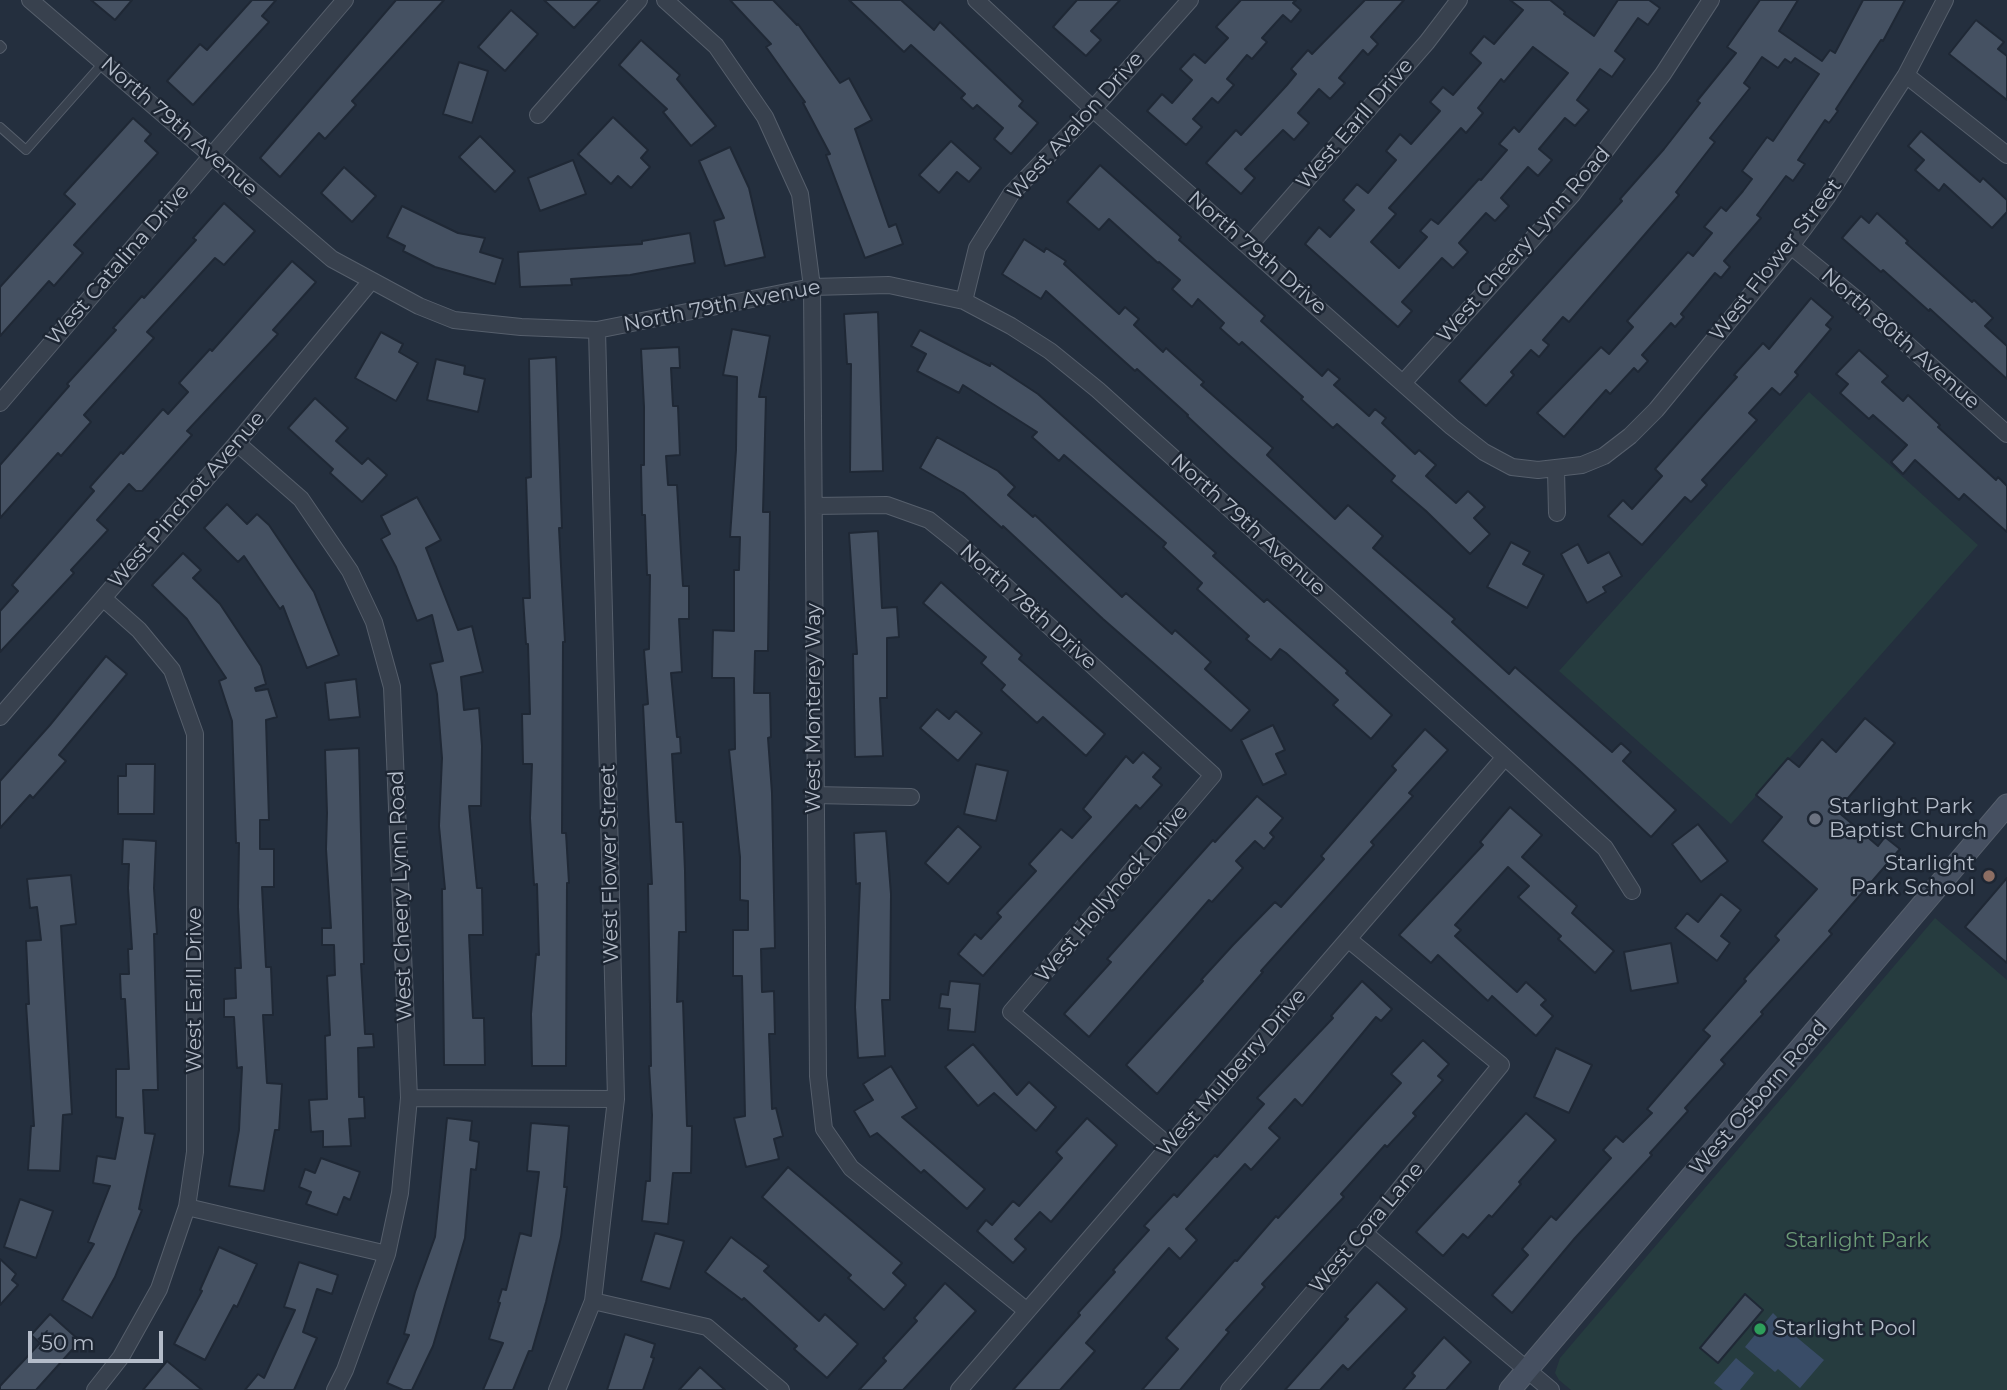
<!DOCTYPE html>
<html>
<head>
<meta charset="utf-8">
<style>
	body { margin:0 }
	#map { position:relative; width:2007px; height:1390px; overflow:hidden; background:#242f3e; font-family:Montserrat,sans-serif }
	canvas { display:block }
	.scale { position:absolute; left:28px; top:1331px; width:135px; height:32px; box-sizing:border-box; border:4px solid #b4bcc9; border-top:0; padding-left:9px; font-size:21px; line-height:24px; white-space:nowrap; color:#b4bcc9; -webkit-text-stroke:5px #1d2633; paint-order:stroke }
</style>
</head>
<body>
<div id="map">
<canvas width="2007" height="1390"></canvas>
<div class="scale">50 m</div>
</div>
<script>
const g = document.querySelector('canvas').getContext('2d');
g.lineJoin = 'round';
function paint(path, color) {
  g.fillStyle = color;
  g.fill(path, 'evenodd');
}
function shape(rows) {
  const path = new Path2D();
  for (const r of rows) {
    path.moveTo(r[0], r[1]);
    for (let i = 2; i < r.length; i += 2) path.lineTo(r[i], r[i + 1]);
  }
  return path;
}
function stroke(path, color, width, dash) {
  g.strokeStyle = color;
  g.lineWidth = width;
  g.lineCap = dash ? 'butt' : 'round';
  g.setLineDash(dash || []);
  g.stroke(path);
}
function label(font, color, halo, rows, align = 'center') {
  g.font = font + ' Montserrat,sans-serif';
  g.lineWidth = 5;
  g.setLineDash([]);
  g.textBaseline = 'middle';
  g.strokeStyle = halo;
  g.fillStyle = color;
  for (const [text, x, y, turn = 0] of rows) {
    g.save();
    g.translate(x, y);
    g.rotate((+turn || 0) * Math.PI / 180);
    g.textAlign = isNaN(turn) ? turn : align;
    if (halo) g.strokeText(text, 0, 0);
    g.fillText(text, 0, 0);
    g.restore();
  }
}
const green = shape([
	[1809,392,1978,545,1731,824,1559,671],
	[1935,918,2007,980,2007,1390,1571,1390,1559,1380,1555,1373,1560,1358]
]);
const water = shape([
	[1773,1313,1777,1317,1776,1320,1824,1360,1800,1388,1778,1369,1775,1372,1745,1347],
	[1736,1358,1754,1373,1740,1390,1723,1390,1714,1383]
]);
const building = shape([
	[91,0,132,0,115,20,91,0],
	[252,0,276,0,262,16,269,22,193,105,167,81,200,44,207,50,252,0],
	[396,0,444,0,352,101,356,105,325,139,319,133,280,177,260,158,396,0],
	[544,0,600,0,574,28,544,0],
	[730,0,773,0,797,25,798,24,840,83,849,78,872,120,855,129,889,227,896,224,903,244,865,258,826,155,830,154,803,103,805,102,766,47,771,44,730,0],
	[849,0,901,0,934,30,940,22,1023,101,1019,106,1038,123,1011,154,994,139,1003,128,977,105,973,109,961,98,965,94,911,45,904,52,849,0],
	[1077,0,1120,0,1091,31,1101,40,1086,56,1053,27,1077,0],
	[1241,0,1296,0,1293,3,1301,10,1291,22,1283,15,1262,38,1267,42,1252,59,1247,55,1227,79,1234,85,1218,103,1212,98,1193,119,1202,127,1186,145,1147,111,1162,94,1172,103,1192,80,1180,69,1194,54,1205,63,1228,38,1216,27,1241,0],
	[1365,0,1404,0,1371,37,1378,44,1368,55,1363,50,1339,78,1345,83,1330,99,1319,89,1298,113,1309,123,1294,140,1283,130,1245,169,1255,178,1241,194,1206,163,1236,130,1241,135,1287,85,1296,74,1291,69,1308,50,1312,54,1365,0],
	[1510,0,1550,0,1565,12,1564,14,1594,36,1618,0,1649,0,1660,8,1648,25,1638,18,1615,51,1625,59,1612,77,1600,69,1577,100,1589,110,1575,126,1565,118,1539,149,1552,160,1538,176,1528,167,1501,198,1509,206,1495,221,1486,213,1459,243,1468,252,1453,268,1442,258,1402,302,1412,311,1398,327,1305,244,1319,227,1330,237,1354,210,1343,200,1357,184,1368,193,1396,160,1386,151,1400,134,1411,144,1440,111,1430,102,1443,87,1453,95,1481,63,1470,53,1484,36,1494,44,1523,10,1510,0],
	[1533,47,1568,73,1519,132,1514,127,1499,144,1507,150,1481,180,1479,179,1438,224,1431,219,1420,231,1427,237,1399,268,1371,242,1396,214,1389,208,1461,128,1466,133,1483,113,1478,108,1501,79,1504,82,1533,47],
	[1760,0,1798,0,1779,31,1822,61,1830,50,1835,53,1863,0,1905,0,1883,41,1881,40,1836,109,1838,111,1829,123,1825,120,1798,160,1805,164,1793,181,1786,176,1757,215,1761,218,1724,261,1730,267,1721,278,1715,273,1681,314,1684,317,1675,327,1671,323,1642,355,1648,361,1638,372,1634,368,1610,394,1606,390,1564,437,1537,413,1601,347,1609,354,1633,327,1627,321,1688,252,1693,256,1712,233,1704,227,1721,207,1726,211,1743,191,1752,179,1742,171,1767,137,1773,141,1819,74,1795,58,1791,63,1785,59,1778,68,1762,57,1744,83,1750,88,1710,138,1715,142,1676,192,1679,195,1569,322,1563,317,1543,340,1549,345,1539,357,1531,350,1511,372,1514,375,1486,406,1459,381,1622,201,1620,199,1664,149,1700,103,1697,101,1736,53,1727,47,1760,0],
	[511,10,538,34,505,71,478,47,511,10],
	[1976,20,2004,42,1998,49,2007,56,2007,100,1949,54,1976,20],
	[641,40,680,75,677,79,716,126,691,146,663,112,667,109,619,65,641,40],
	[459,62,488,71,472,123,443,114,459,62],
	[613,117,648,150,641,158,650,167,631,188,618,176,611,184,578,154,613,117],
	[133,118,151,134,145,141,158,153,74,245,83,253,54,286,49,281,0,336,0,287,75,204,64,194,133,118],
	[1921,131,1980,182,1983,178,2007,200,2007,212,1992,228,1944,184,1939,191,1915,170,1924,160,1908,146,1921,131],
	[480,136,515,171,495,192,459,157,480,136],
	[951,141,981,168,969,182,957,172,939,193,919,175,951,141],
	[730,147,749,188,765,257,725,266,714,221,724,218,699,161,730,147],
	[573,160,586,194,540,211,528,178,573,160],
	[1100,165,1181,237,1179,240,1265,316,1261,321,1322,376,1328,369,1340,379,1334,385,1369,416,1375,409,1386,418,1382,423,1415,454,1419,450,1436,465,1426,476,1456,503,1468,491,1485,507,1474,518,1490,534,1470,554,1426,511,1391,481,1395,476,1337,424,1333,428,1301,399,1303,397,1242,342,1239,345,1220,328,1224,323,1198,299,1192,307,1172,289,1180,280,1159,262,1158,263,1109,219,1099,230,1067,202,1100,165],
	[344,167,376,196,352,222,321,193,344,167],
	[224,203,255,231,224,265,215,258,147,332,154,338,84,415,91,422,61,456,58,453,0,518,0,465,69,386,67,384,116,330,113,328,142,296,144,298,196,240,193,238,224,203],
	[402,206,458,233,485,238,480,252,503,259,495,284,435,267,403,251,405,246,387,237,402,206],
	[1877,213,1908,241,1906,243,1972,302,1974,300,1993,318,1985,326,2007,346,2007,379,1930,309,1929,311,1883,270,1881,272,1842,238,1861,216,1869,223,1877,213],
	[690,233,695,263,630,275,571,279,572,285,520,287,518,252,642,244,642,241,690,233],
	[1024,239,1044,252,1046,248,1066,261,1064,264,1119,314,1125,307,1139,319,1134,325,1163,352,1166,348,1204,382,1201,385,1273,448,1267,455,1335,519,1348,505,1383,536,1373,548,1455,619,1452,622,1509,674,1515,667,1612,752,1621,743,1631,752,1623,761,1676,810,1651,837,1578,769,1230,456,1187,416,1188,415,1137,369,1135,371,1046,291,1041,299,1002,274,1024,239],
	[292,261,316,282,273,330,278,334,187,431,192,435,142,491,136,491,129,484,97,520,108,530,71,570,74,573,0,652,0,611,18,591,12,585,94,491,90,487,121,452,123,454,163,409,168,414,188,392,179,383,210,349,212,351,292,261],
	[1811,298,1833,317,1826,325,1831,329,1795,372,1798,375,1780,395,1772,388,1749,413,1757,420,1702,480,1707,485,1691,502,1685,497,1642,545,1608,516,1623,500,1632,509,1662,476,1655,469,1737,377,1734,375,1763,343,1769,349,1811,298],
	[878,312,883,471,850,472,851,364,847,364,844,314,878,312],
	[732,329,770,336,759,397,766,397,763,512,770,512,768,651,755,651,754,693,770,693,771,737,768,738,772,793,775,948,761,949,762,992,774,991,775,1034,769,1034,772,1109,776,1108,783,1136,774,1139,779,1159,746,1167,734,1118,745,1116,742,976,733,976,733,930,748,930,748,901,740,900,740,857,729,750,735,749,734,678,712,678,713,630,734,631,734,570,739,570,740,537,730,537,736,450,737,377,723,375,732,329],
	[920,330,990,366,991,363,1038,394,1216,553,1213,556,1264,602,1267,599,1348,671,1346,673,1392,715,1371,739,1333,705,1338,700,1286,653,1280,649,1271,660,1246,639,1249,636,1197,589,1202,583,1163,547,1166,543,1064,455,1059,461,1032,437,1037,432,963,385,959,393,917,371,926,354,911,346,920,330],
	[381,332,403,344,399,352,418,363,396,401,355,378,381,332],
	[679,347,680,368,671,368,673,406,678,406,680,455,666,456,668,485,677,485,683,586,689,586,689,619,679,619,682,672,671,673,677,737,680,737,681,753,672,754,676,822,683,822,685,871,686,932,679,932,677,1002,683,1001,687,1126,692,1126,691,1173,673,1173,668,1224,642,1221,646,1181,650,1181,652,1115,649,1066,651,1066,648,884,652,884,643,705,648,704,644,650,649,649,650,575,647,575,645,515,642,515,641,465,644,465,644,407,641,349,679,347],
	[1859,350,1888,376,1882,382,1903,401,1908,395,1940,425,1938,427,1996,480,1998,477,2007,486,2007,532,1964,494,1959,500,1915,460,1903,474,1891,462,1907,445,1873,415,1869,419,1840,393,1848,384,1836,374,1859,350],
	[556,357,562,528,559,528,565,642,563,642,562,833,566,833,569,883,567,883,566,1066,532,1066,531,1014,536,954,539,955,537,884,534,885,530,818,532,764,523,764,522,714,530,714,528,644,526,644,523,598,530,598,526,478,531,477,529,359,556,357],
	[436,359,465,366,464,374,485,379,478,412,427,400,436,359],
	[315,398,348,428,336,441,362,464,368,458,387,475,362,502,330,473,333,469,288,428,315,398],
	[937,437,998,471,1015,487,1008,495,1033,517,1035,515,1122,597,1126,593,1172,634,1175,630,1211,662,1205,669,1250,710,1231,731,1103,619,1003,526,1002,528,963,493,920,468,937,437],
	[417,497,441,540,426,548,458,630,472,626,483,672,461,677,464,710,479,708,482,746,481,806,469,806,477,888,482,888,483,935,469,935,473,1018,484,1018,485,1065,444,1065,442,889,445,889,439,826,442,758,437,694,430,664,443,661,432,615,417,621,396,567,381,539,390,534,381,516,417,497],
	[227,504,247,524,257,514,269,525,314,592,339,655,307,668,283,606,280,609,244,556,238,562,204,528,227,504],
	[878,531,882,608,897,607,899,637,887,638,887,698,880,698,883,756,855,757,853,654,857,654,849,533,878,531],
	[1511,542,1530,552,1523,564,1544,575,1527,608,1487,587,1511,542],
	[1578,544,1588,563,1609,552,1622,576,1603,587,1606,592,1587,603,1561,554,1578,544],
	[183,553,201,570,193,578,220,604,261,666,266,684,255,688,256,691,268,689,277,717,266,720,269,820,260,820,260,849,274,849,274,887,262,887,266,967,271,967,273,1015,263,1015,267,1083,282,1084,279,1130,275,1130,264,1191,229,1186,239,1130,242,1067,237,1068,234,1017,224,1017,224,999,236,998,235,968,241,968,238,907,239,843,236,843,232,721,219,681,226,678,187,619,152,585,183,553],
	[941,582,1022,655,1019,659,1105,734,1086,756,1043,717,1037,723,1001,690,1005,685,981,663,986,657,923,603,941,582],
	[106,656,127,674,59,755,66,761,33,798,30,795,0,828,0,781,50,725,106,656],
	[356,679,360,717,329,720,325,683,356,679],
	[937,709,949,719,956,711,982,733,958,761,920,728,937,709],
	[1865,718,1895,743,1837,811,1878,846,1885,837,1900,849,1829,931,1832,934,1761,1012,1763,1014,1721,1060,1725,1064,1685,1108,1688,1111,1650,1153,1652,1155,1575,1238,1512,1313,1492,1295,1528,1255,1522,1249,1551,1216,1556,1220,1602,1168,1611,1158,1603,1150,1616,1136,1623,1142,1652,1113,1647,1109,1710,1036,1703,1030,1746,981,1744,979,1779,940,1775,936,1817,889,1762,841,1782,817,1756,795,1788,758,1799,767,1822,739,1836,752,1865,718],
	[1273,725,1285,750,1276,754,1286,774,1263,785,1241,740,1273,725],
	[1425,729,1448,750,1409,793,1413,796,1371,842,1374,845,1261,971,1263,972,1157,1094,1126,1065,1203,981,1201,980,1233,945,1275,902,1281,907,1324,859,1321,856,1396,770,1392,766,1425,729],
	[359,748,364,964,361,964,365,1034,373,1034,374,1047,358,1048,359,1097,364,1097,365,1118,349,1119,351,1146,323,1147,323,1131,311,1132,309,1100,327,1099,325,1036,330,1035,327,976,335,975,334,945,322,945,322,928,331,928,326,849,327,813,325,750,359,748],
	[1143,752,1161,768,1153,777,1162,785,1140,809,1136,805,983,976,958,954,975,934,981,939,1001,917,997,913,1036,871,1029,864,1061,829,1072,838,1091,817,1083,809,1126,756,1133,763,1143,752],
	[126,764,155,764,154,814,118,814,118,776,126,776,126,764],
	[976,764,1008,771,996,821,964,814,976,764],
	[1257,796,1283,818,1270,833,1274,837,1264,849,1255,841,1236,861,1243,868,1212,902,1209,900,1089,1037,1064,1014,1111,962,1107,959,1213,840,1215,842,1257,796],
	[1510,807,1542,835,1522,857,1577,906,1572,913,1614,951,1595,973,1558,939,1561,936,1518,897,1529,886,1508,867,1455,925,1461,930,1455,936,1517,992,1526,982,1546,1000,1541,1005,1553,1016,1536,1036,1492,996,1488,1001,1438,955,1431,963,1399,935,1483,845,1480,842,1510,807],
	[1698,824,1728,861,1701,882,1672,844,1698,824],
	[958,826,981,847,948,884,925,863,958,826],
	[886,831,891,894,890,1000,882,1000,885,1056,858,1058,855,1007,860,883,856,884,854,833,886,831],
	[123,839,156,841,154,888,157,934,154,934,158,1090,143,1090,145,1133,155,1134,139,1209,142,1210,115,1277,92,1318,62,1300,94,1244,88,1242,110,1186,93,1183,97,1156,115,1159,123,1118,116,1117,116,1069,129,1069,125,999,121,999,120,974,129,974,128,949,132,949,128,888,129,864,122,864,123,839],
	[71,875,76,924,61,926,72,1114,63,1115,60,1171,28,1170,31,1126,34,1126,26,1004,29,1004,26,941,41,940,37,907,30,908,27,879,71,875],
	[2007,878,2007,963,1965,927,2007,878],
	[1721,894,1741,910,1721,936,1730,943,1717,961,1675,928,1687,913,1698,922,1721,894],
	[1671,943,1678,983,1631,991,1624,952,1671,943],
	[950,981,980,984,975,1032,948,1030,950,1009,939,1008,941,994,948,995,950,981],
	[1362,981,1392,1009,1381,1021,1376,1017,1302,1106,1295,1099,1269,1128,1280,1138,1251,1170,1245,1164,1186,1229,1197,1240,1180,1259,1169,1248,1086,1343,1095,1351,1060,1390,1013,1390,1080,1315,1078,1313,1115,1272,1113,1270,1149,1230,1144,1226,1174,1194,1177,1197,1215,1155,1217,1157,1264,1104,1257,1098,1333,1018,1331,1016,1362,981],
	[1423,1040,1449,1064,1438,1076,1443,1080,1413,1113,1416,1116,1387,1147,1385,1145,1341,1194,1344,1197,1262,1284,1265,1287,1226,1330,1229,1332,1180,1390,1142,1390,1178,1349,1166,1338,1235,1260,1237,1261,1276,1216,1278,1218,1401,1083,1391,1074,1423,1040],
	[973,1044,1017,1095,1029,1082,1056,1107,1036,1131,994,1093,978,1106,945,1067,973,1044],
	[1556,1048,1592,1065,1569,1113,1534,1097,1556,1048],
	[891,1066,917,1108,902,1117,985,1189,967,1209,924,1170,921,1173,877,1133,870,1137,854,1111,873,1100,863,1084,891,1066],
	[1526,1113,1556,1140,1519,1182,1521,1184,1492,1217,1489,1215,1468,1238,1463,1234,1443,1256,1416,1232,1526,1113],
	[447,1118,472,1121,470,1140,479,1142,476,1170,471,1169,465,1238,433,1346,412,1390,403,1390,387,1383,409,1335,404,1334,415,1292,435,1237,447,1118],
	[1087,1118,1117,1145,1051,1222,1040,1212,1015,1239,1026,1249,1013,1263,977,1231,986,1220,992,1225,1013,1201,1019,1206,1062,1158,1056,1152,1087,1118],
	[531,1123,569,1126,564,1187,567,1187,561,1237,546,1302,532,1351,529,1351,513,1390,483,1390,503,1343,489,1339,500,1303,498,1302,502,1289,506,1290,520,1233,531,1236,539,1172,527,1171,531,1123],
	[321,1158,360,1172,350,1200,344,1197,337,1215,306,1204,311,1192,299,1187,305,1169,315,1173,321,1158],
	[788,1167,902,1263,893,1273,906,1285,884,1310,848,1278,851,1275,762,1197,788,1167],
	[20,1199,53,1211,36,1258,4,1247,20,1199],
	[655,1233,684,1241,670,1289,641,1281,655,1233],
	[731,1237,769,1266,764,1271,819,1321,825,1314,858,1344,827,1378,794,1349,797,1346,744,1298,742,1300,705,1272,731,1237],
	[219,1247,257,1264,237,1307,234,1305,205,1360,174,1344,202,1291,200,1290,219,1247],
	[0,1259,16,1274,12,1280,18,1285,0,1305,0,1259],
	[299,1262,338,1275,332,1294,317,1289,303,1332,317,1338,294,1390,245,1390,258,1374,264,1378,295,1310,284,1307,299,1262],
	[1377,1282,1407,1309,1348,1370,1343,1365,1320,1390,1285,1390,1348,1319,1345,1317,1377,1282],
	[945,1283,976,1311,903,1390,859,1390,886,1361,883,1358,917,1321,914,1318,945,1283],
	[1745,1294,1763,1310,1718,1363,1700,1348,1745,1294],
	[50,1314,80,1341,36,1390,0,1390,0,1386,40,1343,31,1335,50,1314],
	[625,1334,655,1344,651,1357,654,1358,643,1390,607,1390,625,1334],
	[1444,1337,1471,1362,1446,1390,1403,1390,1415,1376,1412,1373,1444,1337],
	[167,1361,202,1390,143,1390,167,1361],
	[700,1367,725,1390,679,1390,700,1367]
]);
const lane = shape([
	[0,45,2,47,0,49],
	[0,127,26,150,103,63]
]);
const street = shape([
	[30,0,332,259,419,306,454,320,521,327,597,330,812,287,889,285,964,301,1011,326,1050,351,1098,390,1505,757,1605,848,1632,891],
	[665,0,716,46,765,117,800,194,812,287,818,1076,824,1129,851,1168,1027,1311],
	[976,0,1093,109,1452,427,1484,452,1512,467,1538,470,1582,465,1604,456,1630,436,1656,410,1791,246,1827,197,1906,75,1945,0],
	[1906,75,2007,155],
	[538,115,639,0],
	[1249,246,1427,42,1459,0],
	[1791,246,1861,303,2007,434],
	[964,301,977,248,1011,194,1093,109,1190,0],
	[1403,383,1572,195,1663,74,1711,0],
	[0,403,345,0],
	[237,443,301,499,350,571,374,622,392,687,409,1098,400,1193,387,1254,345,1370,335,1390],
	[1556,470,1557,513],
	[814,506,887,505,929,520,959,544,1213,775,1011,1012,1169,1146],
	[0,717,237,443,371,281],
	[814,795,911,797],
	[409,1098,616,1099],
	[187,1207,387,1254],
	[1364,1233,1551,1390],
	[593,1301,707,1327,781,1390],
	[95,1390,121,1357,159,1289,187,1207,195,1152,195,734,172,670,139,630,103,598],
	[557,1390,593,1301,616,1099,597,330],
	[959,1390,1505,757],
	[1229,1390,1364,1233,1501,1065,1348,939]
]);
const secondary = shape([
	[1510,1390,2007,805]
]);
const markers = [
	[1815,819,7,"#6b7280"],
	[1989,876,7,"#8d6e63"],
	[1760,1329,7,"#2e9e5b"]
];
const streetNames = [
	["West Earll Drive",1355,124,-49],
	["West Avalon Drive",1076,126,-48],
	["North 79th Avenue",179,127,41],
	["West Cheery Lynn Road",1524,245,-49],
	["North 79th Drive",1257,253,41],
	["West Flower Street",1776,260,-52],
	["West Catalina Drive",118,265,-49],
	["North 79th Avenue",722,306,-11],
	["North 80th Avenue",1900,339,41],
	["West Pinchot Avenue",187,500,-49],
	["North 79th Avenue",1248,525,42],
	["North 78th Drive",1028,607,42],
	["West Monterey Way",814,708,-90],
	["West Flower Street",610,864,-91],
	["West Hollyhock Drive",1112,894,-50],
	["West Cheery Lynn Road",401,896,-92],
	["West Earll Drive",195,990,-90],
	["West Mulberry Drive",1232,1073,-49],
	["West Osborn Road",1759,1098,-49],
	["West Cora Lane",1367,1228,-50]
];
const poiNames = [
	["Starlight Park",1829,807],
	["Baptist Church",1829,831],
	["Starlight",1975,864,"right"],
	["Park School",1975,888,"right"],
	["Starlight Pool",1774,1329]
];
const parkNames = [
	["Starlight Park",1857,1241]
];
paint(green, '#263c3f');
paint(water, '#394c67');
paint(building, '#455162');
stroke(building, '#1f2835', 2);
stroke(lane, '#565f6c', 10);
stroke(street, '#565f6c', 18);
stroke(secondary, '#565f6c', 23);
stroke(lane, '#38414e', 8);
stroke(street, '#38414e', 16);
stroke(secondary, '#465061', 21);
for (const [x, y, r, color] of markers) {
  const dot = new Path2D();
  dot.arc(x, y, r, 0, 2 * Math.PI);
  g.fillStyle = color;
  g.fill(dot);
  stroke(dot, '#1d2633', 2.5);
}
label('21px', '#b4bcc9', '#1d2633', streetNames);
label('21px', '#b4bcc9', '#1d2633', poiNames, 'left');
label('21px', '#6b9a76', '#1d2633', parkNames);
</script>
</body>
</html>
